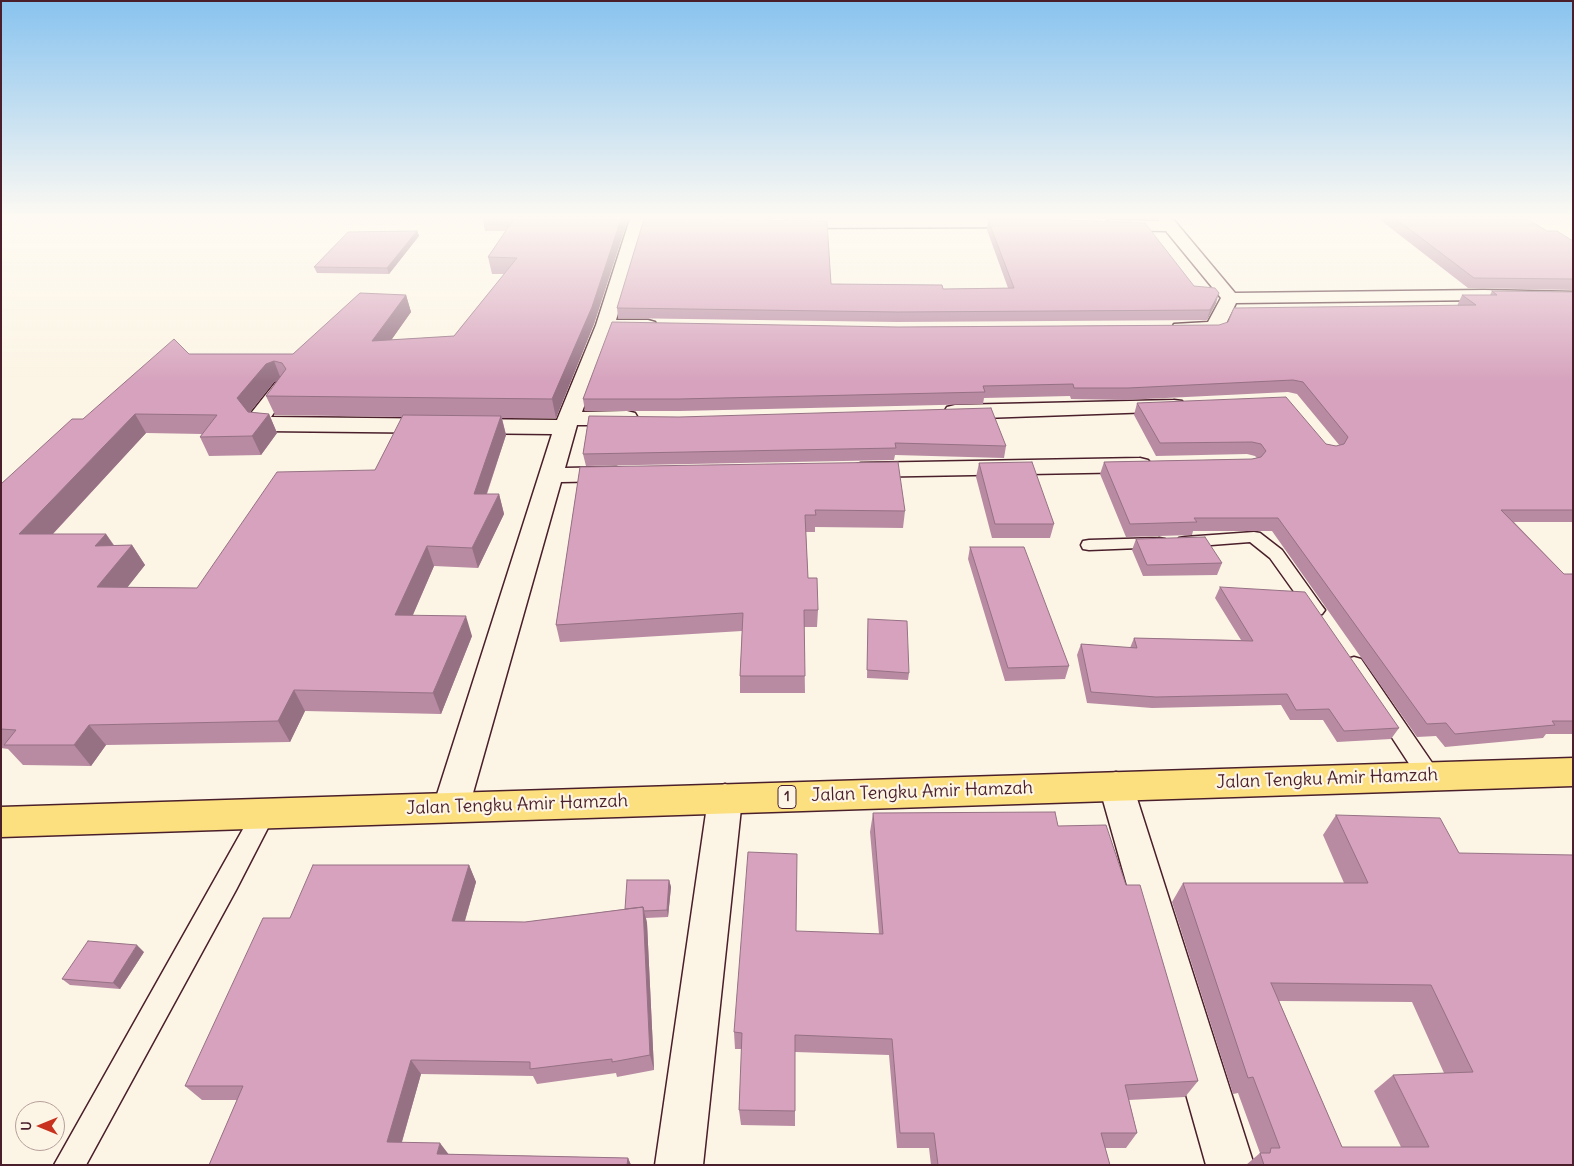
<!DOCTYPE html>
<html>
<head>
<meta charset="utf-8">
<style>
	body { margin:0 }
	#map { position:relative; width:1574px; height:1166px; overflow:hidden; background:#fcf5e5; font-family:Delius,sans-serif }
	canvas { display:block }
	.frame { position:absolute; inset:0; border:2px solid #4a1f2b; pointer-events:none }
	.north { position:absolute; left:15px; top:1101px; width:50px; height:50px; box-sizing:border-box; background:#fcf5e5; border:1px solid #b59f9b; border-radius:50%; rotate:270deg; font-size:14px; font-weight:700; line-height:20px; text-align:center; color:#4a1f2b }
	.north::after { content:''; display:block; margin:auto; width:18px; height:22px; background:#c8321e; clip-path:polygon(50% 0,100% 100%,50% 72%,0 100%) }
</style>
</head>
<body>
<div id="map">
<canvas width="1574" height="1166"></canvas>
<div class="frame"></div>
<div class="north">U</div>
</div>
<script>
const g = document.querySelector('canvas').getContext('2d');
g.lineJoin = 'round';
function shape(rows) {
  const path = new Path2D();
  for (const r of rows) {
    path.moveTo(r[0], r[1]);
    for (let i = 2; i < r.length; i += 2) path.lineTo(r[i], r[i + 1]);
  }
  return path;
}
function stroke(path, color, width, dash) {
  g.strokeStyle = color;
  g.lineWidth = width;
  g.lineCap = dash ? 'butt' : 'round';
  g.setLineDash(dash || []);
  g.stroke(path);
}
function paint(path, color) {
  g.fillStyle = color;
  g.fill(path, 'evenodd');
}
function label(font, color, halo, rows, align = 'center') {
  g.font = font + ' Delius,sans-serif';
  g.lineWidth = 4.5;
  g.setLineDash([]);
  g.textBaseline = 'middle';
  g.strokeStyle = halo;
  g.fillStyle = color;
  for (const [text, x, y, turn = 0] of rows) {
    g.save();
    g.translate(x, y);
    g.rotate((+turn || 0) * Math.PI / 180);
    g.textAlign = isNaN(turn) ? turn : align;
    if (halo) g.strokeText(text, 0, 0);
    g.fillText(text, 0, 0);
    g.restore();
  }
}
const service = shape([
	[1254,532,1260,533,1282,550,1322,606,1325,610,1322,614,1316,616,1310,614,1270,558,1250,542,1185,547,1179,546,1177,542,1179,538,1185,537,1254,532],
	[1159,538,1165,539,1167,543,1165,547,1089,550,1083,549,1081,545,1083,541,1089,540,1159,538],
	[1354,657,1361,659,1437,770,1440,776,1437,782,1429,785,1421,782,1344,664,1347,659,1354,657],
	[264,803,272,806,275,813,272,820,236,890,86,1165,54,1165,256,806,264,803]
]);
const minor = shape([
	[630,219,646,219,616,320,648,320,655,322,657,326,655,330,648,332,612,331,582,412,627,411,635,413,638,418,635,423,627,425,577,425,565,468,616,467,624,469,628,474,624,479,616,481,561,482,469,807,463,818,451,822,439,818,433,807,552,434,265,431,257,429,248,417,275,383,282,381,289,383,292,387,271,417,557,420,596,325,630,219],
	[1025,219,1033,224,1030,227,791,228,783,223,788,219,1025,219],
	[1158,219,1173,219,1235,293,1484,290,1573,292,1573,302,1484,300,1236,303,1222,332,1181,334,1174,332,1172,328,1174,324,1208,322,1221,298,1166,231,1110,230,1102,225,1110,220,1159,221,1158,219],
	[1174,400,1182,401,1185,406,1182,411,955,419,947,417,944,412,947,407,955,405,1174,400],
	[1140,458,1148,460,1152,465,1148,470,1140,472,861,477,853,475,849,470,853,465,861,463,1140,458],
	[1116,772,1128,776,1133,786,1254,1165,1206,1165,1099,786,1104,776,1116,772],
	[725,784,737,789,742,799,703,1165,655,1165,708,799,713,789,725,784]
]);
const trunk = shape([
	[1573,758,1573,786,1,837,1,807,1573,758]
]);
const wall = shape([
	[483,219,628,219,594,324,556,418,502,418,506,435,487,494,499,494,504,514,478,568,434,566,413,615,472,636,441,714,305,711,290,742,106,745,91,766,23,765,8,749,1,748,1,484,83,419,293,354,406,295,411,312,391,340,454,336,504,274,492,274,488,257,505,231,485,231],
	[278,380,266,396,275,415,403,417,375,470,197,588,127,587,145,565,132,545,114,545,106,534,53,534,146,433,202,434,200,437,209,456,261,455,277,433,269,414,250,412,274,382],
	[1379,219,1527,219,1547,231,1573,241,1573,290,1468,288],
	[988,220,1194,286,1216,303,1207,320,897,322,618,318,617,308,831,284,943,289,1008,288,987,230],
	[417,231,419,236,389,274,317,273,314,267],
	[1492,291,1573,292,1573,522,1514,522,1564,574,1573,574,1573,734,1546,734,1543,738,1445,747,1436,736,1417,737,1272,531,1193,531,1192,535,1126,537,1100,474,1104,462,1252,459,1257,458,1255,456,1247,454,1156,456,1134,415,1137,403,1336,446,1340,446,1297,394,1288,392,1125,400,1071,399,1070,396,984,398,983,404,680,411,585,411,583,399,898,327,1219,325,1457,306,1462,295,1490,295],
	[589,416,1006,446,1004,458,895,455,894,460,586,466,583,454],
	[979,463,1054,524,1050,538,992,538,976,477],
	[580,467,905,511,903,528,815,527,815,532,806,532,808,578,818,610,817,627,804,627,805,693,740,693,740,676,742,631,560,642,556,625],
	[1136,539,1222,563,1217,575,1143,576,1132,550],
	[970,547,1069,666,1065,679,1005,681,968,559],
	[1220,587,1399,728,1391,739,1337,742,1323,720,1290,720,1281,705,1152,708,1087,703,1077,655,1081,644,1130,648,1134,638,1241,640,1215,598],
	[868,619,909,673,908,680,867,678],
	[873,813,1058,826,1126,885,1198,1081,1185,1097,1129,1100,1137,1133,1126,1148,1105,1148,1110,1165,931,1165,929,1148,897,1148,889,1055,795,1052,795,1126,741,1125,739,1110,742,1049,735,1049,734,1032,879,934,870,832],
	[1336,815,1459,853,1573,1165,1246,1165,1260,1153,1238,1093,1233,1094,1172,902,1183,883,1344,883,1323,835],
	[1279,1001,1412,1002,1444,1073,1393,1075,1374,1091,1401,1147,1342,1147],
	[469,865,476,882,465,921,525,922,625,909,669,880,671,887,668,917,646,918,647,923,654,1070,617,1077,616,1073,537,1084,533,1076,421,1074,402,1142,448,1154,628,1158,631,1165,209,1165,237,1100,202,1100,185,1086,290,918],
	[144,952,120,989,70,985,62,979]
]);
const shadedWall = shape([
	[621,219,628,219,594,324,556,418,552,399],
	[417,231,419,236,389,274,387,268],
	[1219,293,1216,303,1207,320,1210,310],
	[406,295,411,312,378,359,372,341],
	[274,361,281,379,274,382,246,417,237,398,266,364],
	[135,414,146,433,34,554,19,534],
	[269,414,277,433,261,455,252,436],
	[501,416,506,435,480,513,474,494],
	[499,494,504,514,478,568,472,548],
	[106,534,119,554,95,546],
	[132,545,145,565,112,607,97,587],
	[427,546,434,566,404,635,395,615],
	[466,616,472,636,441,714,433,693],
	[294,690,305,711,290,742,278,721],
	[89,725,106,745,91,766,74,745],
	[469,865,476,882,460,937,452,921],
	[669,880,671,887,668,917,667,910],
	[643,907,647,923,654,1070,650,1055],
	[137,945,144,952,120,989,113,983],
	[411,1060,421,1074,398,1155,387,1142],
	[440,1143,450,1156,437,1154],
	[628,1158,631,1165,627,1165]
]);
const building = shape([
	[514,219,621,219,592,307,552,399,266,396,286,369,282,363,274,361,266,364,237,398,248,412,269,414,252,436,200,437,217,415,135,414,19,534,106,534,95,546,132,545,97,587,197,588,277,472,375,470,403,415,501,416,474,494,499,494,472,548,427,546,395,615,466,616,433,693,294,690,278,721,89,725,74,745,4,745,16,730,1,729,1,484,72,419,83,419,174,339,189,354,293,354,360,293,406,295,372,341,454,336,517,258,488,257,514,219],
	[644,219,827,221,831,284,942,285,943,289,1014,288,988,220,1069,220,1145,223,1194,286,1215,288,1219,293,1210,310,898,312,617,308,644,219],
	[1396,219,1527,219,1547,231,1557,231,1573,241,1573,279,1474,278,1396,219],
	[417,231,387,268,314,267,348,232,417,231],
	[1492,291,1573,292,1573,510,1501,510,1564,574,1573,574,1573,721,1552,721,1555,725,1455,734,1446,723,1427,724,1278,518,1194,518,1197,522,1130,524,1104,462,1252,459,1261,457,1266,451,1261,444,1252,442,1160,443,1137,403,1286,397,1326,444,1336,446,1344,444,1348,437,1303,382,1293,380,1128,388,1074,388,1073,384,983,386,985,392,679,399,583,399,612,322,898,327,1219,325,1228,322,1234,308,1476,305,1462,295,1497,295,1492,291],
	[991,408,1006,446,895,443,896,448,583,454,589,416,679,417,991,408],
	[898,462,905,511,815,510,816,515,805,515,808,578,817,578,818,610,804,610,805,676,740,676,743,613,556,625,580,467,898,462],
	[1032,462,1054,524,995,524,979,463,1032,462],
	[1205,537,1222,563,1147,565,1136,539,1205,537],
	[970,547,1024,547,1069,666,1008,668,970,547],
	[1220,587,1305,592,1399,728,1344,731,1329,709,1296,710,1287,694,1156,697,1091,692,1081,644,1137,648,1134,638,1253,641,1220,587],
	[868,619,907,621,909,673,867,670,868,619],
	[1055,812,1058,826,1106,825,1126,885,1140,885,1198,1081,1125,1085,1137,1133,1101,1133,1110,1165,938,1165,934,1133,900,1133,892,1039,795,1035,795,1111,739,1110,742,1033,734,1032,748,852,797,854,796,931,883,934,873,813,1055,812],
	[1336,815,1440,818,1459,853,1573,855,1573,1165,1264,1165,1260,1153,1270,1153,1271,1148,1280,1148,1253,1077,1248,1078,1183,883,1368,883,1336,815],
	[1271,983,1431,985,1473,1072,1393,1075,1429,1147,1342,1147,1271,983],
	[313,865,469,865,452,921,525,922,643,907,650,1055,612,1062,612,1059,530,1069,530,1062,411,1060,387,1142,440,1143,437,1154,628,1158,627,1165,209,1165,243,1086,185,1086,263,918,290,918,313,865],
	[627,880,669,880,667,910,644,911,643,907,625,909,627,880],
	[88,941,137,945,113,983,62,979,88,941]
]);
const shields = [
	[787,797,18]
];
const shieldNames = [
	["1",787,797]
];
const nearStreetnames = [
	["Jalan Tengku Amir Hamzah",1327,779,-2],
	["Jalan Tengku Amir Hamzah",922,792,-2],
	["Jalan Tengku Amir Hamzah",517,805,-2]
];
stroke(service, '#4a1f2b', 3);
stroke(minor, '#4a1f2b', 3);
stroke(trunk, '#4a1f2b', 3);
paint(service, '#fcf5e5');
paint(minor, '#fcf5e5');
paint(trunk, '#fce080');
paint(wall, '#b88ba3');
paint(shadedWall, '#967184');
paint(building, '#d6a2bd');
stroke(building, '#967184', 1);
const sky = g.createLinearGradient(0, 0, 0, 382);
sky.addColorStop(0, '#88c3ef');
sky.addColorStop(0.57, '#fefaf3');
sky.addColorStop(1, '#fefaf300');
g.fillStyle = sky;
g.fillRect(0, 0, 1574, 382);
for (const [x, y, w] of shields) {
  const box = new Path2D();
  box.roundRect(x - w / 2, y - 11.5, w, 23, 4);
  g.fillStyle = '#fcf5e5';
  g.fill(box);
  stroke(box, '#4a1f2b', 1);
}
label('bold 14px', '#4a1f2b', null, shieldNames);
label('18px', '#4a1f2b', '#fcf5e5', nearStreetnames);
</script>
</body>
</html>
